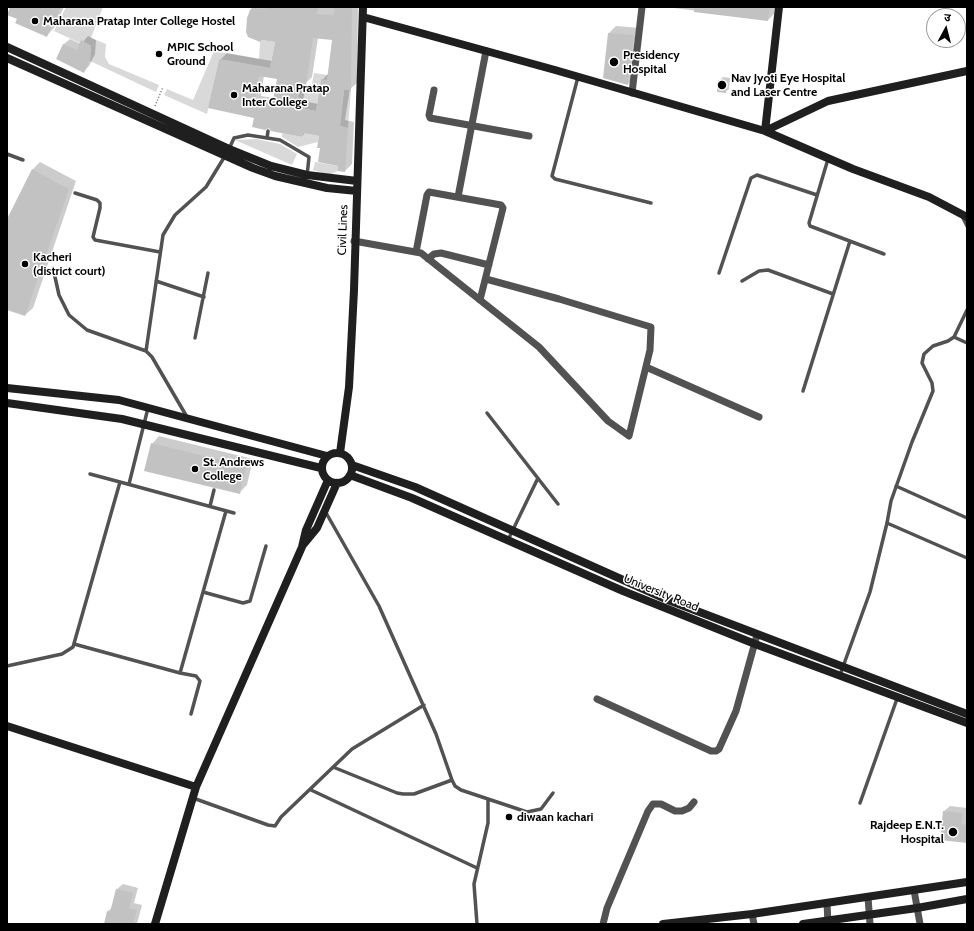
<!DOCTYPE html>
<html>
<head>
<meta charset="utf-8">
<style>
	body { margin:0 }
	#map { position:relative; width:974px; height:931px; overflow:hidden; background:#fff; font-family:Cabin,"Noto Sans Devanagari",sans-serif }
	canvas { display:block }
	.frame { position:absolute; inset:0; border:8px solid #000; pointer-events:none }
	.north { position:absolute; left:926px; top:8px; width:40px; height:40px; box-sizing:border-box; background:#fff; border:1px solid #999; border-radius:50%; rotate:7deg; font-size:11px; font-weight:700; line-height:16px; text-align:center; color:#000 }
	.north::after { content:''; display:block; margin:auto; width:14px; height:18px; background:#000; clip-path:polygon(50% 0,100% 100%,50% 72%,0 100%) }
</style>
</head>
<body>
<div id="map">
<canvas width="974" height="931"></canvas>
<div class="frame"></div>
<div class="north">उ</div>
</div>
<script>
const g = document.querySelector('canvas').getContext('2d');
g.lineJoin = 'round';
function paint(path, color) {
  g.fillStyle = color;
  g.fill(path, 'evenodd');
}
function shape(rows) {
  const path = new Path2D();
  for (const r of rows) {
    if (r.length === 3) {
      path.moveTo(r[0] + r[2], r[1]);
      path.arc(r[0], r[1], r[2], 0, 2 * Math.PI);
      continue;
    }
    path.moveTo(r[0], r[1]);
    for (let i = 2; i < r.length; i += 2) path.lineTo(r[i], r[i + 1]);
  }
  return path;
}
function stroke(path, color, width, dash) {
  g.strokeStyle = color;
  g.lineWidth = width;
  g.lineCap = dash ? 'butt' : 'round';
  g.setLineDash(dash || []);
  g.stroke(path);
}
function label(font, color, halo, rows, align = 'center') {
  g.font = font + ' Cabin,sans-serif';
  g.lineWidth = 3;
  g.setLineDash([]);
  g.textBaseline = 'middle';
  g.strokeStyle = halo;
  g.fillStyle = color;
  for (const [text, x, y, turn = 0] of rows) {
    g.save();
    g.translate(x, y);
    g.rotate((+turn || 0) * Math.PI / 180);
    g.textAlign = isNaN(turn) ? turn : align;
    if (halo) g.strokeText(text, 0, 0);
    g.fillText(text, 0, 0);
    g.restore();
  }
}
const green = shape([
	[66,7,103,7,91,38,106,44,105,57,109,64,159,85,156,92,90,61,91,46,82,41,80,43,54,31],
	[262,40,275,42,270,68,219,59,207,114,164,95,167,89,193,100,214,51,259,59,260,42],
	[314,73,328,75,327,80,321,80,316,111,297,107,300,88,311,89],
	[344,90,351,90,348,128,340,126],
	[282,133,302,137,303,133,319,136,318,142,298,147,282,137],
	[256,139,280,144,297,154,292,165,235,140],
	[315,162,338,166,338,171,329,175,313,170]
]);
const shadow = shape([
	[11,7,64,7,54,28,47,35,19,19],
	[255,7,358,7,357,83,350,89,345,120,354,122,352,164,345,171,339,170,339,165,321,147,321,135,305,133,302,136,269,127,255,118,220,60,227,53,272,61,276,41,253,9],
	[318,38,333,39,329,73,322,80,318,104,303,101,306,83,312,77],
	[264,75,278,78,274,98,261,96],
	[666,7,775,7,774,14,768,20],
	[616,26,641,28,635,77,628,84,609,33],
	[88,36,96,40,95,54,89,66,84,71,57,59,64,44,70,39,81,44],
	[723,77,730,78,729,89,725,92,719,81],
	[40,162,76,181,33,308,25,315,7,309,7,221,33,169],
	[159,436,253,459,247,485,239,493,152,444],
	[950,806,967,808,967,842,941,839,944,811],
	[123,884,138,888,134,903,142,905,137,924,105,924,108,911,113,907,117,889]
]);
const building = shape([
	[10,7,61,7,47,37,15,23,17,19,7,15],
	[266,7,318,7,317,14,334,15,334,7,352,7,351,90,344,90,340,126,348,128,345,172,338,171,338,166,318,162,320,148,317,148,319,136,303,133,302,137,271,131,269,128,265,130,252,127,254,118,208,108,219,59,270,68,275,42,262,40,260,42,248,37,246,32,247,18,250,10,252,8,265,9],
	[313,38,332,40,327,80,321,79,316,111,297,107,301,84,306,85],
	[259,76,277,79,272,105,255,102],
	[694,7,770,7,768,21,694,12],
	[608,33,634,35,628,85,603,78],
	[81,40,91,46,90,61,84,73,56,59,63,44,77,50],
	[718,80,727,81,726,93,717,92],
	[32,169,69,189,25,316,7,310,7,219],
	[151,443,246,466,240,494,144,471],
	[943,811,963,813,961,824,967,825,967,843,940,840],
	[116,889,133,893,129,908,137,910,133,924,104,924,107,911,110,912]
]);
const path = shape([
	[155,106,163,87]
]);
const lane = shape([
	[578,77,552,176,555,179,651,203],
	[267,138,268,131],
	[229,149,234,138,248,135,280,140,309,157,307,176],
	[7,154,23,160],
	[828,159,809,223,810,226,884,254],
	[75,193,97,200,100,203,100,208,93,237,95,240,160,252],
	[962,216,967,226],
	[53,268,59,295,69,315,87,330,146,351,152,357,187,417],
	[719,273,751,178,757,175,817,195],
	[156,281,204,297],
	[742,281,759,271,768,270,833,294],
	[954,337,967,343],
	[195,338,208,273],
	[146,351,163,235,175,215,206,187,225,156],
	[803,391,850,241],
	[487,413,558,504],
	[90,474,120,482],
	[129,484,148,408],
	[896,486,967,518],
	[210,506,214,490],
	[325,511,379,606,436,734,452,780,455,786,461,790,527,812,541,809,553,793],
	[887,523,967,558],
	[508,540,538,478],
	[203,592,243,603,250,601,266,546],
	[74,644,180,673,226,511],
	[7,666,62,654,73,647,120,482,234,513],
	[180,673,196,676,200,681,191,714],
	[840,675,870,592,887,523,891,501,912,442,933,391,932,383,922,363,924,354,933,346,948,341,954,337,967,310],
	[333,767,397,793,403,794,414,794,452,780],
	[311,790,477,868],
	[193,798,268,825,275,826,281,817,352,749,424,705],
	[860,803,898,696],
	[477,924,474,884,488,823,488,799]
]);
const street = shape([
	[434,90,429,115,430,118,529,136],
	[632,93,642,7],
	[458,197,486,51],
	[354,241,421,253,539,347,608,421,629,436,650,350,651,327,559,299,486,279],
	[416,252,427,195,429,192,501,205,503,208,480,300],
	[428,259,434,254,441,253,489,265],
	[646,367,759,417],
	[597,699,711,751,716,751,719,749,736,711,757,635],
	[914,890,920,924],
	[868,897,870,924],
	[827,903,828,924],
	[752,914,754,924],
	[603,924,607,908,648,811,653,804,661,804,675,811,682,811,689,808,694,802]
]);
const secondary = shape([
	[779,7,765,131,853,169,929,197,967,217],
	[363,17,555,70,765,131,828,101,967,71],
	[7,47,229,149,271,166,307,175,357,181],
	[7,58,253,168,275,176,327,188,357,191],
	[7,388,119,400,327,456],
	[7,403,122,419,321,468],
	[337,468,15],
	[340,453,349,387,354,290,363,7],
	[352,465,415,487,668,600,967,714],
	[350,475,412,498,623,591,755,644,967,723],
	[303,545,317,528,337,483],
	[7,726,196,787],
	[155,924,196,787,302,547,306,530,328,480],
	[663,924,752,914,967,882],
	[803,924,917,908,967,899]
]);
const markers = [
	[35,21,4,"#000"],
	[159,54,4,"#000"],
	[614,62,5,"#000"],
	[722,85,5,"#000"],
	[234,95,4,"#000"],
	[25,264,4,"#000"],
	[195,469,4,"#000"],
	[509,817,4,"#000"],
	[953,832,5,"#000"]
];
const poiNames = [
	["Maharana Pratap Inter College Hostel",43,21],
	["MPIC School",167,47],
	["Ground",167,61],
	["Presidency",623,55],
	["Hospital",623,69],
	["Nav Jyoti Eye Hospital",731,78],
	["and Laser Centre",731,92],
	["Maharana Pratap",242,88],
	["Inter College",242,102],
	["Kacheri",33,257],
	["(district court)",33,271],
	["St. Andrews",203,462],
	["College",203,476],
	["diwaan kachari",517,817],
	["Rajdeep E.N.T.",944,825,"right"],
	["Hospital",944,839,"right"]
];
const streetNames = [
	["Civil Lines",343,230,-88],
	["University Road",661,593,22]
];
paint(green, '#d9d9d9');
paint(shadow, '#0003');
paint(building, '#c2c2c2');
stroke(path, '#747474', 1.5, [1, 2]);
stroke(lane, '#525252', 3.5);
stroke(street, '#525252', 7);
stroke(secondary, '#1f1f1f', 8);
for (const [x, y, r, color] of markers) {
  const dot = new Path2D();
  dot.arc(x, y, r, 0, 2 * Math.PI);
  g.fillStyle = color;
  g.fill(dot);
  stroke(dot, '#fff', 1.5);
}
label('bold 12px', '#000', '#fff', poiNames, 'left');
label('12px', '#000', '#fff', streetNames);
</script>
</body>
</html>
